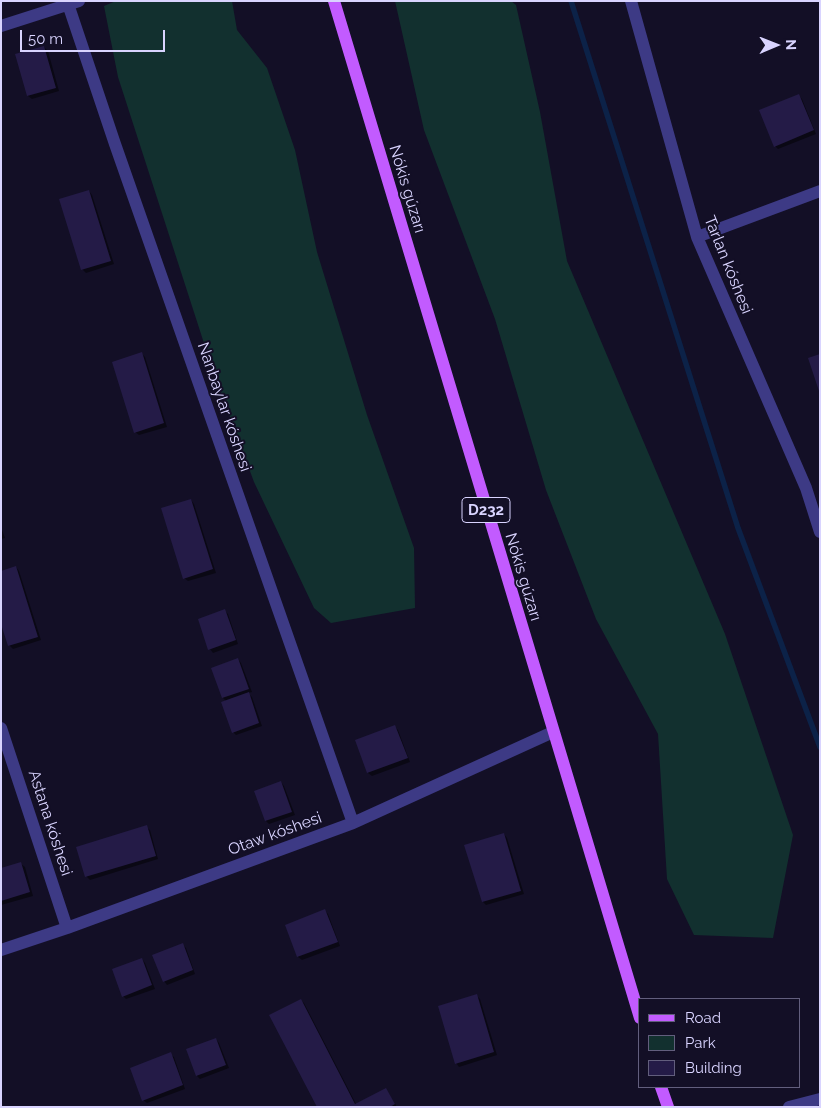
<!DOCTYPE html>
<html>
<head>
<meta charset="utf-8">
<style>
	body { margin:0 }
	#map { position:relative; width:821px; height:1108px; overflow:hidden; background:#130f26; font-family:Raleway,sans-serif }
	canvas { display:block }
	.frame { position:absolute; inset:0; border:2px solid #d9d4ff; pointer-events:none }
	.legend { position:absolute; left:638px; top:998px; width:162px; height:90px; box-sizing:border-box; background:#130f26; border:1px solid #625e7d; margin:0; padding:6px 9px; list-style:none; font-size:15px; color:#d9d4ff }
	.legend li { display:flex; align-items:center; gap:10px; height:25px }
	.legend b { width:25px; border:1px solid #625e7d }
	.north { position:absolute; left:751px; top:20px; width:50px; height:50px; -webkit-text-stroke:4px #130f26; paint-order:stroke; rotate:89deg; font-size:14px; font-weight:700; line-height:20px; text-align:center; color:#d9d4ff }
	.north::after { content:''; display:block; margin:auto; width:18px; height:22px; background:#d9d4ff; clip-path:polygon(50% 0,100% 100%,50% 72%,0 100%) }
	.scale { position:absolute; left:20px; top:30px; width:145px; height:22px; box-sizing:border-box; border:2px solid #d9d4ff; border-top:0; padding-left:6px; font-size:15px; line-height:18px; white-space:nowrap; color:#d9d4ff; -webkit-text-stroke:4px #130f26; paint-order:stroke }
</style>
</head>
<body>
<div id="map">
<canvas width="821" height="1108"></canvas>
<div class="frame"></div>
<ul class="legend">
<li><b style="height:6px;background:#c25bff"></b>Road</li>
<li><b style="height:14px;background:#12302f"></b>Park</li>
<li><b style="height:14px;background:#241b47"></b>Building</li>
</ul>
<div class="north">N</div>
<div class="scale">50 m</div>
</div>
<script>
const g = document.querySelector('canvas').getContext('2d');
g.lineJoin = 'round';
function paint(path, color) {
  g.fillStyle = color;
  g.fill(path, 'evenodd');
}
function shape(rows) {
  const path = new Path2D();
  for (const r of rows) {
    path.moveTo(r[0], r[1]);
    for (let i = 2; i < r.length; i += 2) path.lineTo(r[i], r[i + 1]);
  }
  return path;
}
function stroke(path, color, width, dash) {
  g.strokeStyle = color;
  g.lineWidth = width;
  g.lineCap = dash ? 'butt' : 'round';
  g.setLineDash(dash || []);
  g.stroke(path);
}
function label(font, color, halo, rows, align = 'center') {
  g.font = font + ' Raleway,sans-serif';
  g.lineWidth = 4;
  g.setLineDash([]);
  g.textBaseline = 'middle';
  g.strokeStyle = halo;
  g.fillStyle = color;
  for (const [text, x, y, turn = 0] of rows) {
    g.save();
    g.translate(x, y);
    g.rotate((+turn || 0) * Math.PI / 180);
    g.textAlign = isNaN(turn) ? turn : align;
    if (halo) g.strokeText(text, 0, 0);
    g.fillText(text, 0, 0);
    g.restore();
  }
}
const green = shape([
	[116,1,232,1,237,30,267,68,295,150,317,252,367,415,414,548,415,608,331,623,314,608,254,482,212,368,118,77,104,6],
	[395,1,511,1,516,5,540,112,567,261,725,634,793,835,773,938,694,935,667,879,658,734,596,619,546,490,495,319,424,130]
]);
const shadow = shape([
	[44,47,48,51,59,91,32,99,28,96,17,55],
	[798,95,802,99,816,134,778,149,775,146],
	[89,191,92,195,114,264,86,273,82,269],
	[142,354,145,357,167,427,139,435,135,432],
	[191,500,194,504,216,573,188,581,184,578],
	[1,527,5,538,1,539],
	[16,567,19,571,41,640,13,649,9,645],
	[225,611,228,614,238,644,213,653,210,649],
	[238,659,241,663,252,692,248,693,252,697,262,726,236,735,233,732,226,701,223,698],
	[395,727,398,730,410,762,372,776,368,773,356,741],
	[281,782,284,786,295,815,269,824,266,821],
	[146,827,150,830,158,859,90,880,86,876],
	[504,834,507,838,524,894,486,905,483,902],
	[21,864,25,867,33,896,1,905,1,870],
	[325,911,328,914,340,946,302,960,298,957,287,925],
	[183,945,186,948,195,974,167,985,164,981],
	[142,959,145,963,155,989,126,999,123,996],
	[477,996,480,999,497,1055,459,1067,456,1063],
	[300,1000,304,1003,356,1104,386,1089,397,1107,318,1107],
	[216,1039,219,1043,229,1068,200,1079,197,1076,187,1050],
	[170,1054,174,1057,185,1089,147,1103,143,1100]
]);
const stream = shape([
	[571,1,738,528,820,747]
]);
const building = shape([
	[44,46,56,88,27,96,15,54],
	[799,94,814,130,774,147,759,110],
	[89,190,111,261,81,270,59,199],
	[142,352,164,423,134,433,112,362],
	[820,354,820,391,819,391,808,358],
	[191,499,213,569,183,579,161,508],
	[16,566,38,637,8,646,1,624,1,571],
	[225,609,236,640,208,650,198,619],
	[238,658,249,689,222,698,211,668],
	[249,692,259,723,232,733,221,702],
	[395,725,408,758,367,773,355,740],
	[281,781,292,812,265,821,254,791],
	[147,825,156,856,85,877,76,847],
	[504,833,521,891,482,902,464,845],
	[21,862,30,892,1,901,1,868],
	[325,909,338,942,297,957,285,925],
	[183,943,193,970,163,982,152,955],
	[142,958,152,985,122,997,112,969],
	[477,994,494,1052,455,1064,438,1006],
	[301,999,355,1104,386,1088,395,1104,390,1107,317,1107,269,1015],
	[216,1038,226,1065,196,1076,186,1049],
	[171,1052,183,1085,142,1101,130,1068]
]);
const minor = shape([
	[67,1,115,144,353,823],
	[631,1,697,237,806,488,820,532],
	[1,26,79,1],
	[697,237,820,191],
	[1,728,67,928],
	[1,950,67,928,353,823,553,732],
	[789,1107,820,1099]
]);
const primary = shape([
	[334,1,640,1018],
	[661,1087,668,1107]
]);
const shields = [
	[486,510,48]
];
const shieldNames = [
	["D232",486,510]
];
const streetNames = [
	["Nókis gúzarı",407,189,73],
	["Tarlan kóshesi",728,265,68],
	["Nanbaylar kóshesi",224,407,71],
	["Nókis gúzarı",523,577,73],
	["Astana kóshesi",50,823,72],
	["Otaw kóshesi",275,834,-20]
];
paint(green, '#12302f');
paint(shadow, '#0007');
stroke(stream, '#0c2248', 5.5);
paint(building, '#241b47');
stroke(minor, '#3d3a85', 12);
stroke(primary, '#c25bff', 12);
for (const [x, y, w] of shields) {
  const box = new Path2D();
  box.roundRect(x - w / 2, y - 12.5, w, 25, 4);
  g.fillStyle = '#130f26';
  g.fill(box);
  stroke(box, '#d9d4ff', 1);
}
label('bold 15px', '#d9d4ff', null, shieldNames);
label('16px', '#d9d4ff', '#130f26', streetNames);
</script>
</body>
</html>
